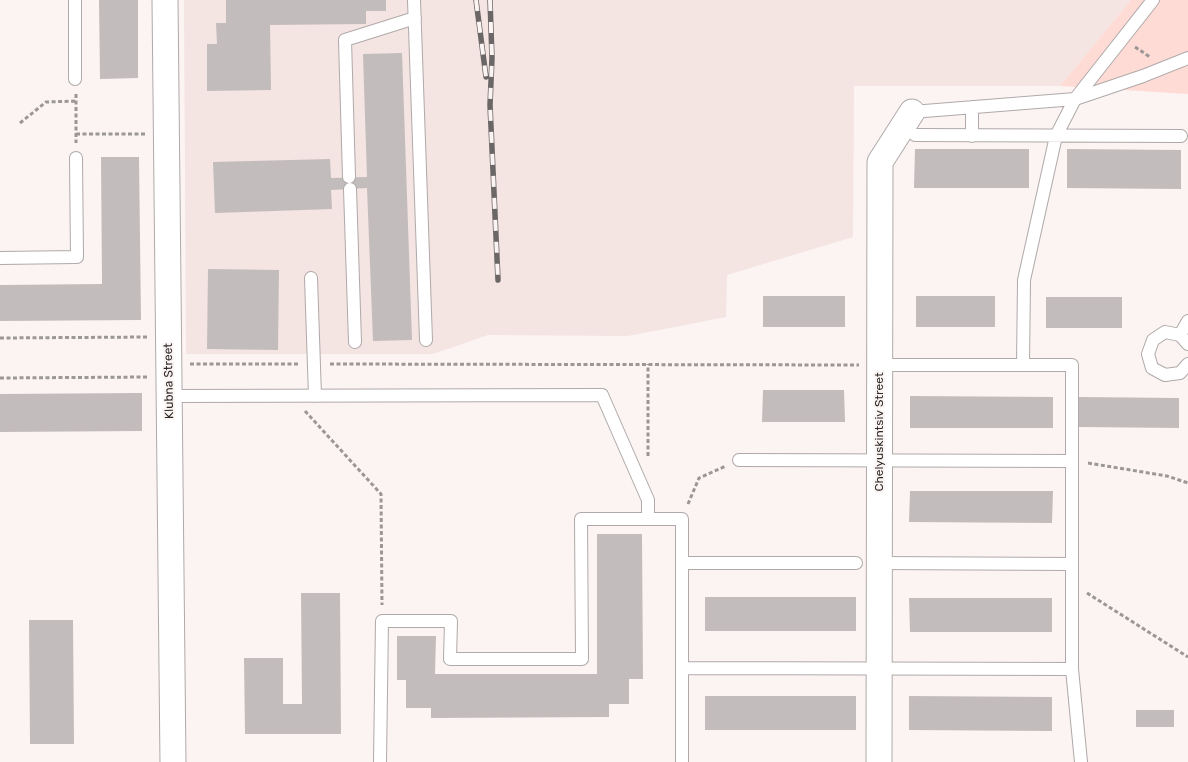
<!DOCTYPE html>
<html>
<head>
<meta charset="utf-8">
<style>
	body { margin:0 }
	canvas { display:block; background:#fbf4f3 }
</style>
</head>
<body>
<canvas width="1188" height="762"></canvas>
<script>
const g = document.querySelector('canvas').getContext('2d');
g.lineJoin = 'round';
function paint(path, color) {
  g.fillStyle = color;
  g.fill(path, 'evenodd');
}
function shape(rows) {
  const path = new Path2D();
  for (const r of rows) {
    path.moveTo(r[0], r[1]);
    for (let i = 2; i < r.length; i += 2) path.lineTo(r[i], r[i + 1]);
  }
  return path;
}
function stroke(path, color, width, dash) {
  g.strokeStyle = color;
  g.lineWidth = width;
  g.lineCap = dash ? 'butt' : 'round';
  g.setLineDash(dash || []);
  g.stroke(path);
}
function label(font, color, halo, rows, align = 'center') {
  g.font = font + ' Rubik,sans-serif';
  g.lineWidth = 4;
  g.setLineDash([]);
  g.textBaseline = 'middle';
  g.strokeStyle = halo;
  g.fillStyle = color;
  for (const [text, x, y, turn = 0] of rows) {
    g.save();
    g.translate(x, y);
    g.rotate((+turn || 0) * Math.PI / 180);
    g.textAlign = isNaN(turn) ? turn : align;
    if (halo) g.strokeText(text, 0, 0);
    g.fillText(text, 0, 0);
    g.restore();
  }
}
const built = shape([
	[184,0,1131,0,1060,86,854,86,853,237,727,275,726,317,628,336,488,335,433,354,186,354]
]);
const green = shape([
	[1131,0,1188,0,1188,94,1060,86]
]);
const building = shape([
	[99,0,138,0,138,78,100,79],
	[226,0,386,0,386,11,366,11,366,24,270,25,271,90,207,91,207,44,217,44,216,23,226,23],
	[402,53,412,340,373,341,367,188,331,190,332,209,215,213,213,162,330,159,331,178,367,177,363,54],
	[915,149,1029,149,1029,188,914,188],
	[1067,149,1181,150,1181,189,1067,188],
	[101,157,139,157,141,320,0,321,0,285,102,284],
	[208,269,279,270,278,350,207,349],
	[763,296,845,296,845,327,763,327],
	[916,296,995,296,995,327,916,327],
	[1046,297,1122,297,1122,328,1046,328],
	[763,390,844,390,845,422,762,422],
	[142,393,142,431,0,432,0,394],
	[910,396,1053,397,1053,428,910,428],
	[1079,397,1179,398,1179,428,1079,427],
	[910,491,1053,491,1052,523,909,522],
	[597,534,642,534,643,679,629,679,629,704,609,704,609,717,431,718,431,708,406,708,406,680,397,680,397,636,436,636,435,674,597,674],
	[301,593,340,593,341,734,245,734,244,658,283,658,283,704,302,704],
	[705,597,856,597,856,631,705,631],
	[909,598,1052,598,1052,632,910,632],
	[29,620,73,620,74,744,30,744],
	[705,696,856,696,856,730,705,730],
	[909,696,1052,697,1052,731,909,730],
	[1136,710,1174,710,1174,727,1136,727]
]);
const path = shape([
	[1135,47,1150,57],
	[76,94,76,143],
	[20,123,46,102,76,101],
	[76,134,146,134],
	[0,338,148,337],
	[190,364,299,364],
	[330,364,859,365],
	[0,378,148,377],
	[305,411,381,494,382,605],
	[648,456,648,364],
	[1088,463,1167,476,1188,483],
	[688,504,699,478,726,466],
	[1087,593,1188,657]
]);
const lane = shape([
	[75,0,75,79],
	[414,0,426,340],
	[912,112,1075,99,1143,76,1188,58],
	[915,135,1181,136],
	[972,136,972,107],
	[349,177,345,40,415,18],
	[350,189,355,342],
	[0,258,77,257,76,158],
	[311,278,315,396],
	[1180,335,1188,321],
	[1188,344,1180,335,1165,332,1153,340,1148,354,1152,368,1165,375,1180,373,1188,364],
	[880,365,1072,365,1072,669,1081,762],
	[1023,365,1024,280,1056,136,1075,99,1153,0],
	[169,396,602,395,648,500,648,519],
	[739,460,1072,461],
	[682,563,856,563],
	[879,563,1072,564],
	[682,668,1072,669],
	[380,762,382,621,451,621,450,659,582,659,581,519,682,519,682,762]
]);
const street = shape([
	[165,0,173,762],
	[879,762,880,162,912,112]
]);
const rail = shape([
	[476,0,486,77],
	[490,0,492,58,490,105,498,280]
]);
const streetNames = [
	["Klubna Street",169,381,-91],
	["Chelyuskintsiv Street",880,432,-90]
];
paint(built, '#f4e4e2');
paint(green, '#ffdbd6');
paint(building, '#c3bcbc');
stroke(lane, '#b0a9a9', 14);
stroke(street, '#b0a9a9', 27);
stroke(path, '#9c9797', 3, [4, 2.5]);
stroke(lane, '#fff', 12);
stroke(street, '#fff', 25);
stroke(rail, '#6b6767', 5.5);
stroke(rail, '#fbf4f3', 4, [11]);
label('12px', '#2c2929', '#fbf4f3', streetNames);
</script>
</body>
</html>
